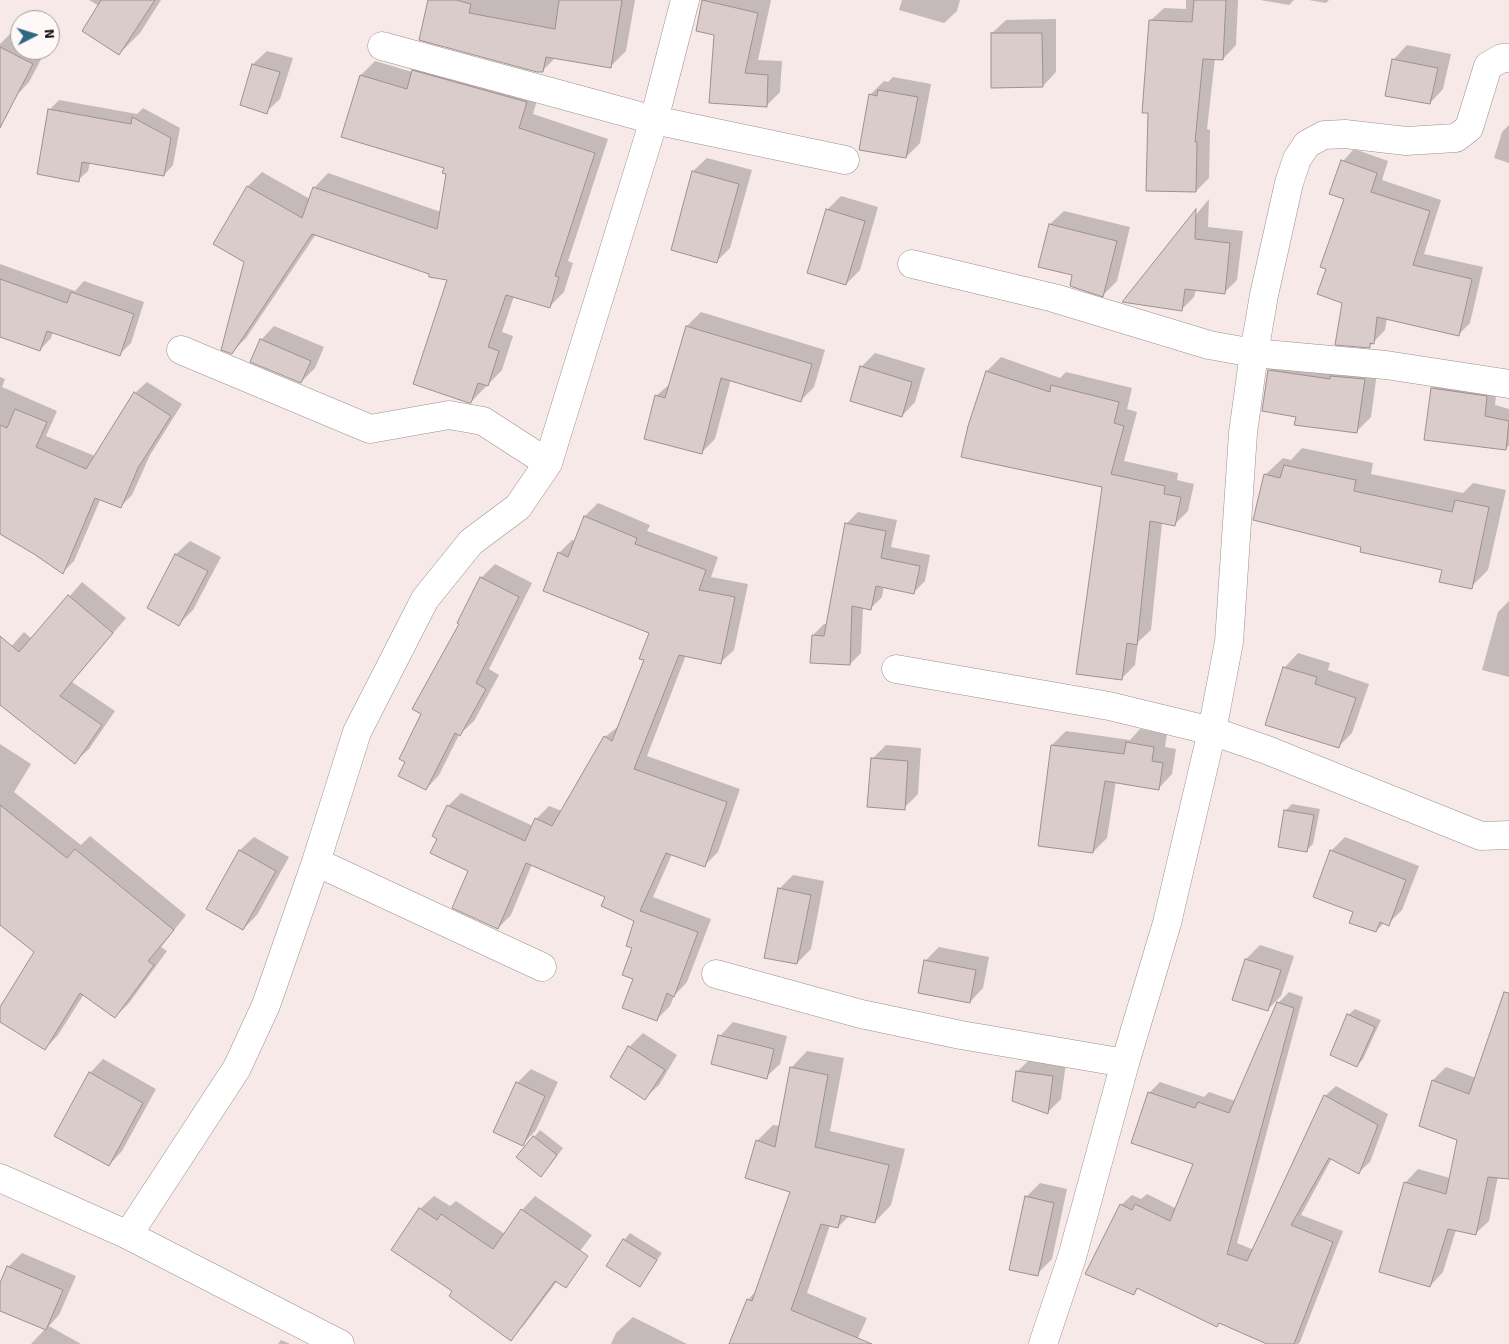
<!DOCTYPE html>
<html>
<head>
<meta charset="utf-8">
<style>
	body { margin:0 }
	#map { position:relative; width:1509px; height:1344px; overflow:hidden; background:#f6e9e8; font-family:Signika,sans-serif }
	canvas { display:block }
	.north { position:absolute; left:10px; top:10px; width:50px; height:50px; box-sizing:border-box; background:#fef8f8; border:1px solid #a19c9c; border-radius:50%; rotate:85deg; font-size:14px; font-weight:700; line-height:20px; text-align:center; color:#161111 }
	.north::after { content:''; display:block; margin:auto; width:18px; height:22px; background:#2e6781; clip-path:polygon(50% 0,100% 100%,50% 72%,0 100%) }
</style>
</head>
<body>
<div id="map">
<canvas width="1509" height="1344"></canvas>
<div class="north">N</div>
</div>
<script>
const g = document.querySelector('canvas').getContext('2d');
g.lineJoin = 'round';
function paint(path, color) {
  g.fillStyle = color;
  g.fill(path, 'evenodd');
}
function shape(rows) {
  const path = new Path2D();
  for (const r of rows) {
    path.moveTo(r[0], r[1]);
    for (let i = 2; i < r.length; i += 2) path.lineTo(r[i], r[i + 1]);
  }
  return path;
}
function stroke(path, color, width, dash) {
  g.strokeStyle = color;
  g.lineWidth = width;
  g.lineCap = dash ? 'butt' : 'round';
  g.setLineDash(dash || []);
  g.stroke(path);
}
const shadow = shape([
	[89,0,161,0,140,33,119,54,99,6],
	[428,0,635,0,626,51,610,67,556,57,543,70],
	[704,0,771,0,758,60,782,61,780,92,766,106,715,34,697,30],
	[902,0,960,0,957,11,944,23,899,10],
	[1186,0,1238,0,1236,45,1223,59,1215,58,1207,129,1210,130,1209,178,1196,191,1150,21,1164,8,1186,9],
	[1260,0,1294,0,1289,5],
	[1309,0,1329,0,1326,3],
	[1056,19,1056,72,1043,86,992,33,1006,20],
	[12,32,20,37,20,50,46,50,29,82,16,96,0,88,0,44],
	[1407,45,1451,54,1443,89,1430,103,1386,95,1394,59],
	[267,51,293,58,280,99,266,112,253,64],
	[427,56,541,87,533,114,608,139,568,261,573,263,564,292,549,307,514,296,502,332,513,336,502,370,471,402,449,279,316,234,246,338,231,353,245,262,248,186,262,172,310,199,314,188,328,173,441,212,448,173,445,167,361,75,375,61,412,72],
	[893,77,931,84,920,143,906,157,870,95,884,81,888,82],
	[59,100,137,114,143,108,180,128,173,165,164,175,90,162,88,171,78,180,49,110],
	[1509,125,1509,163,1494,158,1502,132],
	[1354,149,1388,161,1382,180,1441,200,1424,254,1483,267,1470,323,1458,335,1387,318,1385,330,1369,347,1343,302,1328,268,1346,198,1343,161],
	[707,158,752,170,730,248,716,262,693,171],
	[841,196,878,207,860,270,846,284,827,210],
	[1209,199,1208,227,1243,231,1237,280,1224,293,1196,289,1194,297,1181,310,1124,301],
	[1064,211,1130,227,1117,281,1103,295,1073,275,1050,224],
	[0,264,75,291,84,281,144,302,131,343,120,354,53,332,51,338,40,350,0,335],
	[701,312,825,350,814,387,800,401,731,379,715,439,701,453,656,396,671,383,687,326],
	[274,326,324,347,315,368,301,382,261,340],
	[875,353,925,368,915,402,902,416,861,367],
	[1001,357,1060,378,1066,372,1132,388,1127,409,1137,412,1124,461,1178,473,1177,480,1194,484,1188,511,1174,525,1162,523,1151,630,1138,642,1135,665,1121,679,1104,486,968,428,987,371],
	[1283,357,1378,365,1371,417,1357,431,1298,416,1269,371],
	[0,377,5,379,2,387,57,411,46,436,95,456,135,393,147,382,182,404,150,455,132,495,120,507,101,498,74,561,63,572,35,553,0,533],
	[1443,378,1497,386,1495,405,1509,409,1509,445,1506,449,1432,388],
	[1302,448,1373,463,1371,474,1463,493,1473,483,1506,490,1488,570,1471,587,1444,569,1362,546,1265,475,1283,458,1291,460],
	[598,503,650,525,647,531,718,557,711,577,748,584,734,650,720,663,686,655,647,756,740,789,718,852,705,865,672,854,653,897,711,919,687,982,674,996,670,1006,656,1020,634,979,636,921,606,896,532,864,511,915,498,928,469,870,438,838,448,806,461,793,533,826,536,819,549,806,562,811,605,737,620,725,646,660,650,632,559,553,572,540,575,541,585,516],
	[858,512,897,520,891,547,930,555,925,581,914,592,884,586,882,597,871,608,863,607,861,653,850,664,813,635,824,624,827,624,847,523],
	[190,541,221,557,193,610,179,624,148,608,176,554],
	[495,564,532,583,489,669,499,675,474,721,459,735,439,775,426,789,407,762,481,578],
	[82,582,126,618,72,682,115,711,89,749,75,762,0,703,0,659,24,632,32,639],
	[1509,601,1509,677,1482,670,1498,612],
	[1298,653,1330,663,1328,670,1369,684,1352,733,1339,746,1266,724,1285,667],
	[1140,729,1167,734,1165,747,1176,749,1172,774,1159,788,1116,781,1107,838,1093,852,1052,745,1066,731,1130,740],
	[0,744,31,764,14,792,81,845,90,836,186,915,161,947,167,951,129,1003,115,1017,84,994,58,1035,45,1049,0,1020,0,1010,36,952,0,923],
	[886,745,921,748,918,794,904,808,872,759],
	[1292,804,1320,809,1313,844,1306,851,1279,846,1286,810],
	[254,837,289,857,257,915,243,929,208,909,240,850],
	[1345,837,1419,866,1402,910,1388,924,1384,923,1376,931,1354,912,1331,851],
	[793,875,824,881,811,949,797,963,779,889],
	[1260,945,1294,956,1281,996,1267,1010,1234,999,1246,959],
	[939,947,989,957,983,988,970,1002,925,961],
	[1289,992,1303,997,1237,1243,1254,1250,1325,1096,1336,1086,1388,1114,1370,1162,1359,1172,1332,1158,1301,1215,1343,1231,1300,1342,1298,1344,1270,1344,1139,1288,1133,1293,1121,1205,1132,1195,1141,1199,1147,1194,1177,1209,1194,1163,1149,1093,1160,1082,1204,1097,1209,1092,1235,1101,1278,1003],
	[1509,1000,1509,1178,1498,1176,1489,1221,1475,1234,1456,1230,1443,1272,1430,1286,1405,1183,1418,1169,1450,1178,1459,1139,1433,1080,1446,1067,1476,1078],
	[1355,1009,1381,1020,1363,1059,1357,1066,1348,1015],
	[733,1022,787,1036,780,1064,766,1077,720,1036],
	[643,1033,677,1055,659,1085,645,1098,629,1047],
	[807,1051,844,1058,830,1131,905,1149,891,1205,875,1222,850,1215,838,1227,830,1225,807,1293,867,1318,857,1340,734,1344,748,1300,756,1291,792,1191,757,1141,773,1125,780,1126,791,1068],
	[1031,1058,1066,1063,1061,1099,1048,1112,1017,1072],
	[103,1059,156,1089,122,1151,109,1165,90,1073],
	[531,1069,558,1082,536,1130,523,1144,517,1083],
	[540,1130,563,1148,547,1169,534,1137],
	[1040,1183,1067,1189,1052,1259,1038,1273,1026,1197],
	[434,1196,450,1206,456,1201,505,1234,522,1210,535,1196,592,1235,524,1325,510,1339,454,1290,420,1209],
	[630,1233,662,1253,640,1285,624,1240],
	[22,1253,76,1276,59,1315,49,1326,81,1344,31,1344,45,1329,0,1309,0,1286,8,1267],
	[633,1317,687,1344,611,1344,616,1333],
	[281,1340,290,1344,278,1344]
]);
const building = shape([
	[101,0,155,0,119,55,82,31,101,0],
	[428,0,456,0,471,4,469,13,555,29,559,0,622,0,611,68,546,57,543,72,537,72,419,40,428,0],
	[702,0,758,13,745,73,768,75,767,107,709,103,714,35,696,31,702,0],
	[1194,0,1226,0,1223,60,1203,59,1195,142,1197,142,1196,192,1146,191,1148,113,1142,113,1149,20,1192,22,1194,0],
	[991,33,1042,33,1043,87,991,88,991,33],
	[0,47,33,64,0,128,0,47],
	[1392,59,1438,68,1430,104,1385,96,1392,59],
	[252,64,280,72,267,114,240,105,252,64],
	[412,70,527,102,519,128,595,153,555,276,559,277,550,308,506,295,488,347,499,351,488,386,478,383,471,403,469,403,413,384,447,280,429,277,429,274,312,234,232,354,221,350,244,262,213,244,247,186,302,218,313,187,437,229,446,174,442,173,444,168,341,137,360,75,407,89,412,70],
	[878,90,918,97,906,158,859,150,869,94,877,96,878,90],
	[48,109,131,124,132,117,171,138,164,176,82,162,79,182,37,174,48,109],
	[1341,160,1377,173,1371,192,1430,211,1413,265,1472,279,1459,336,1377,317,1374,344,1370,343,1370,348,1335,345,1342,303,1317,294,1326,269,1320,267,1344,199,1329,194,1341,160],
	[692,171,739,184,717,263,671,250,692,171],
	[826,209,865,221,846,285,807,273,826,209],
	[1196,209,1195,239,1230,243,1225,294,1185,289,1182,311,1122,302,1196,209],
	[1049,224,1117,241,1103,297,1070,286,1072,275,1038,267,1049,224],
	[0,279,67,303,71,292,134,314,120,356,47,331,40,351,0,337,0,279],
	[686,326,812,364,801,402,721,378,702,454,644,439,655,395,665,398,686,326],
	[260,339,311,361,301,383,250,362,260,339],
	[860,366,912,382,902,417,850,401,860,366],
	[1268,370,1330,379,1330,376,1365,379,1357,433,1294,425,1296,417,1262,411,1268,370],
	[986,371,1050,392,1051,385,1119,402,1114,423,1124,426,1111,474,1165,486,1164,494,1181,497,1175,526,1150,521,1137,645,1127,643,1122,680,1076,674,1102,487,961,457,968,426,986,371],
	[1431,388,1487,396,1485,416,1509,421,1506,450,1424,440,1431,388],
	[134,392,171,416,138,468,121,508,95,498,63,574,34,554,0,534,0,425,7,428,15,409,47,422,36,447,86,469,134,392],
	[1284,465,1356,480,1354,491,1452,512,1455,500,1489,507,1472,589,1439,582,1442,570,1360,552,1361,547,1253,520,1264,474,1280,478,1284,465],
	[584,516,637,538,635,544,706,570,699,590,735,597,721,664,679,655,634,769,727,802,705,867,666,853,640,911,698,932,674,997,667,993,657,1021,622,1008,633,979,622,975,632,948,626,946,634,921,601,906,605,897,526,863,498,929,452,908,468,871,430,853,437,839,432,836,447,805,525,841,535,818,552,826,604,736,612,741,644,660,639,659,649,633,543,591,558,552,568,557,584,516],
	[845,523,886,531,881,558,920,566,914,594,876,586,871,610,852,606,850,665,810,663,812,635,824,636,845,523],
	[175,554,208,571,179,626,147,608,175,554],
	[480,577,519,597,476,683,486,689,460,736,455,733,426,790,398,776,405,762,399,759,421,714,412,709,459,624,457,623,480,577],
	[68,595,113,633,60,696,102,725,75,764,0,705,0,636,19,652,68,595],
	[1283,667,1317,677,1315,684,1356,698,1339,748,1265,725,1283,667],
	[1126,742,1154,747,1152,761,1163,763,1159,790,1105,781,1093,853,1038,846,1051,745,1124,754,1126,742],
	[871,758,908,761,905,810,867,807,871,758],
	[0,805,67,858,75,849,174,930,148,961,154,965,115,1018,80,993,45,1050,0,1022,0,1007,34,952,0,925,0,805],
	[1284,810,1314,815,1307,852,1278,847,1284,810],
	[239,850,276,871,243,930,206,909,239,850],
	[1330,850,1406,880,1389,926,1380,922,1376,932,1349,923,1353,912,1313,897,1330,850],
	[778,888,811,895,797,964,764,958,778,888],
	[1245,959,1281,970,1268,1011,1232,1000,1245,959],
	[924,960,976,970,970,1003,918,993,924,960],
	[1504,992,1509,993,1509,1179,1488,1177,1476,1235,1448,1229,1430,1287,1379,1272,1404,1182,1446,1194,1457,1140,1419,1126,1432,1080,1469,1094,1504,992],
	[1277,1002,1294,1008,1227,1254,1247,1261,1324,1095,1378,1125,1359,1174,1329,1158,1291,1225,1333,1242,1294,1344,1267,1344,1219,1323,1217,1327,1137,1288,1134,1295,1085,1274,1120,1204,1132,1210,1135,1204,1170,1221,1193,1164,1131,1143,1148,1092,1195,1108,1198,1102,1229,1113,1277,1002],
	[1347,1014,1375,1027,1357,1067,1330,1055,1347,1014],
	[718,1035,774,1049,767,1079,711,1064,718,1035],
	[628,1046,665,1070,645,1100,610,1077,628,1046],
	[790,1067,828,1075,815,1147,889,1165,875,1223,841,1215,838,1228,821,1224,791,1310,872,1344,729,1344,747,1299,752,1301,790,1192,745,1178,756,1140,775,1147,790,1067],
	[1016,1071,1053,1076,1048,1114,1012,1101,1016,1071],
	[89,1072,143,1103,109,1166,54,1136,89,1072],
	[516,1082,545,1096,523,1146,493,1132,516,1082],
	[533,1136,557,1155,541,1177,516,1157,533,1136],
	[1025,1196,1054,1203,1038,1276,1009,1270,1025,1196],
	[419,1208,437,1220,441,1214,493,1249,521,1209,588,1256,566,1288,555,1281,511,1341,449,1296,452,1291,391,1250,419,1208],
	[623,1239,657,1260,640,1287,606,1266,623,1239],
	[7,1266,63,1290,46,1330,0,1311,0,1283,7,1266]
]);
const minor = shape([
	[382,46,654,120,845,160],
	[912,264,1054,298,1209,345,1254,353,1386,365,1509,384],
	[181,350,370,429,449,415,483,421,548,463],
	[896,669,1109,706,1212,731,1267,750,1481,836,1509,835],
	[316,862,542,967],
	[716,974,861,1014,961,1035,1125,1063],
	[128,1235,237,1068,266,1005,316,862,357,732,425,599,471,542,518,507,548,463,654,120,685,0],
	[1043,1344,1072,1257,1125,1063,1167,923,1212,731,1229,642,1243,433,1254,353,1264,295,1289,183,1297,159,1307,144,1324,135,1345,134,1406,141,1456,138,1469,128,1488,66,1502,58,1509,58]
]);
const tertiary = shape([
	[0,1178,128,1235,340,1344]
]);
paint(shadow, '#0003');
paint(building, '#d9cccb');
stroke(building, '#9d9190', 1);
stroke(minor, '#9c908f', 29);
stroke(tertiary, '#9c908f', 29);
stroke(minor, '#fff', 28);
stroke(tertiary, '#fff', 28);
</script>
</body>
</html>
